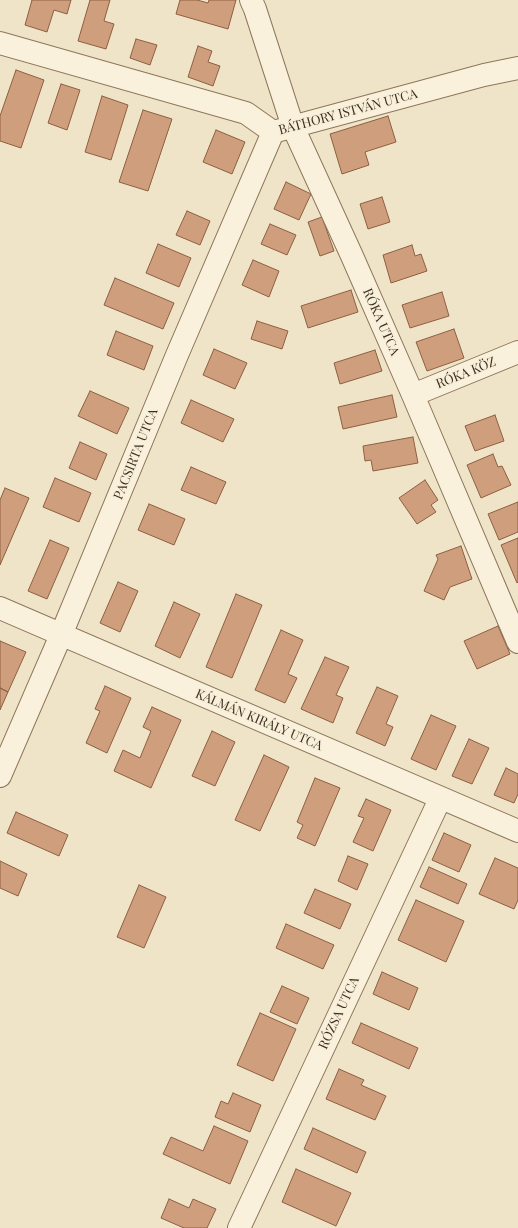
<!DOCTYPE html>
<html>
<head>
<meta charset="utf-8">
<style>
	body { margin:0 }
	canvas { display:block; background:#f0e4c8 }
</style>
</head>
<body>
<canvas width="518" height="1228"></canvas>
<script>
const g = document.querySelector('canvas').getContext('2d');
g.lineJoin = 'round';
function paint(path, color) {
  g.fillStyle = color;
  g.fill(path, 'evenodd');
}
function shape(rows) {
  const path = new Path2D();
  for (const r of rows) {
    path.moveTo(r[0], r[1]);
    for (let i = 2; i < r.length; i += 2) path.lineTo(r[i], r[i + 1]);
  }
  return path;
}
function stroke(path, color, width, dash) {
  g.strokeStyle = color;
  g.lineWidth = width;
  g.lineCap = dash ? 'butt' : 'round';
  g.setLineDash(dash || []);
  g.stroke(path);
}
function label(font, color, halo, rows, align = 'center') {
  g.font = font + ' "Playfair Display",serif';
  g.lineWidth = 3;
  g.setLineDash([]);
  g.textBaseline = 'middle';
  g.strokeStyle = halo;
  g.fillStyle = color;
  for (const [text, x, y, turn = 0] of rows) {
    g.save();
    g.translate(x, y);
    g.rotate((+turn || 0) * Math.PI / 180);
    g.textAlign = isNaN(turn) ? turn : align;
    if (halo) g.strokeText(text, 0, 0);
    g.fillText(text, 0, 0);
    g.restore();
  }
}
const building = shape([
	[32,0,71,0,67,14,54,10,47,32,25,25,32,0],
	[90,0,110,0,104,21,114,24,106,49,78,41,90,0],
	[180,0,197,0,208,3,209,0,236,0,228,29,176,14,180,0],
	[136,39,157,45,150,65,130,58,136,39],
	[198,46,212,51,208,62,220,66,213,86,188,77,198,46],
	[16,70,44,80,21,148,0,141,0,116,16,70],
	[61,84,80,90,67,130,48,123,61,84],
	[102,96,128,105,111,160,85,152,102,96],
	[143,110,172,119,148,191,119,182,143,110],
	[388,116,396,142,365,152,369,165,342,174,330,134,388,116],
	[216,130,245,142,232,174,203,162,216,130],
	[286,182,311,194,299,220,274,209,286,182],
	[382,197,390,222,368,229,360,204,382,197],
	[187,211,210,221,200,245,176,235,187,211],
	[322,217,334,251,320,256,308,222,322,217],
	[270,224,296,235,287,255,261,244,270,224],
	[158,244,191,258,179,287,146,273,158,244],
	[412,245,415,256,421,254,427,271,391,283,383,255,412,245],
	[253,260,279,271,269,297,242,285,253,260],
	[115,278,174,303,163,329,104,305,115,278],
	[351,290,358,312,308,328,301,306,351,290],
	[442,292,449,316,410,328,402,305,442,292],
	[257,321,288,331,282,349,251,339,257,321],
	[454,329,464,358,427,371,416,342,454,329],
	[116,331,153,346,144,370,107,355,116,331],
	[214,349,247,363,235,389,203,375,214,349],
	[375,350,382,371,340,384,334,363,375,350],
	[90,391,129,408,117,434,78,416,90,391],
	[392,395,397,417,343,429,338,407,392,395],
	[191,400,234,419,223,442,181,423,191,400],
	[495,415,504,441,475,451,465,426,495,415],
	[413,437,418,463,373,471,371,460,365,461,363,446,413,437],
	[80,442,107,454,96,480,69,468,80,442],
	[493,454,498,467,502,466,511,485,481,498,467,465,493,454],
	[191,467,226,482,216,504,181,490,191,467],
	[55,478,91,493,79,522,43,507,55,478],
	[425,480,438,500,431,505,436,512,417,524,399,498,425,480],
	[5,488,29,498,0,565,0,500,5,488],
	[518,502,518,532,499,540,488,514,518,502],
	[149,504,185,519,174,545,138,530,149,504],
	[518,538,518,582,517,583,501,545,518,538],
	[50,540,69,548,47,599,28,591,50,540],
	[461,546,472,579,450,587,444,600,424,591,438,559,436,555,461,546],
	[118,582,138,591,120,632,100,623,118,582],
	[236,594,262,605,232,678,206,667,236,594],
	[174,602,200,614,180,658,155,646,174,602],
	[498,626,510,654,477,669,464,641,498,626],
	[281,630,303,640,288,674,297,678,285,703,255,690,281,630],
	[0,641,26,652,8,692,0,688,0,641],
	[325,657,349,667,336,695,343,698,333,723,301,709,325,657],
	[105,686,131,698,107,753,86,743,100,711,95,709,105,686],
	[377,687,398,696,386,724,393,727,385,746,356,733,377,687],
	[0,688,8,692,0,710,0,688],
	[152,707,181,720,151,788,114,771,123,750,140,758,151,731,143,727,152,707],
	[431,715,456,726,436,770,411,759,431,715],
	[212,731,235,742,215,786,192,776,212,731],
	[469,739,489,748,472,784,452,776,469,739],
	[264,755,289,767,260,831,235,820,264,755],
	[506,768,518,774,518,794,514,803,494,795,506,768],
	[315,778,340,788,315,846,297,838,303,825,297,822,315,778],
	[366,799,391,810,373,851,353,842,364,818,358,816,366,799],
	[16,812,68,835,59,856,7,833,16,812],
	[444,833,471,845,459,872,432,860,444,833],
	[348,856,368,864,357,890,338,881,348,856],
	[495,858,518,868,518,900,514,909,479,894,495,858],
	[0,861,27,874,18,896,0,888,0,861],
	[429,867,467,884,458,904,420,887,429,867],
	[139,885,166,897,144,948,117,937,139,885],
	[315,889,351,904,340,929,304,913,315,889],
	[416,900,464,921,446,962,398,940,416,900],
	[286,924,334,945,323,969,276,948,286,924],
	[382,972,418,988,409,1010,373,994,382,972],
	[282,986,309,998,297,1024,270,1012,282,986],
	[260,1013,296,1029,273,1081,237,1065,260,1013],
	[361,1023,418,1048,409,1069,352,1043,361,1023],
	[339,1069,364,1080,361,1085,386,1096,375,1120,326,1099,339,1069],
	[233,1093,261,1105,250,1132,215,1117,221,1101,228,1104,233,1093],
	[214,1126,248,1141,230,1184,163,1154,171,1137,203,1151,214,1126],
	[313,1128,366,1152,357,1173,304,1149,313,1128],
	[296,1169,351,1193,336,1226,282,1202,296,1169],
	[169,1199,189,1208,193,1199,216,1209,207,1228,184,1228,161,1218,169,1199]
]);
const minor = shape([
	[251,0,255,9,293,127,352,256,413,395,518,642],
	[0,43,246,113,273,132,484,75,518,68],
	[413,395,518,352],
	[0,608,518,831],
	[0,776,61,635,177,355,273,132],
	[239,1228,440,799]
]);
const streetNames = [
	["BÁTHORY ISTVÁN UTCA",348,112,-15],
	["RÓKA UTCA",381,322,66],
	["RÓKA KÖZ",466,373,-22],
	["PACSIRTA UTCA",136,454,-68],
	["KÁLMÁN KIRÁLY UTCA",259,720,23],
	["RÓZSA UTCA",339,1013,-65]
];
paint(building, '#cf9f7d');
stroke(building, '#8d5f41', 1);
stroke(minor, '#8d765c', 24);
stroke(minor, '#faf1dc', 22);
label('13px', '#3d2e20', '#f7eed8', streetNames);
</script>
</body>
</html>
